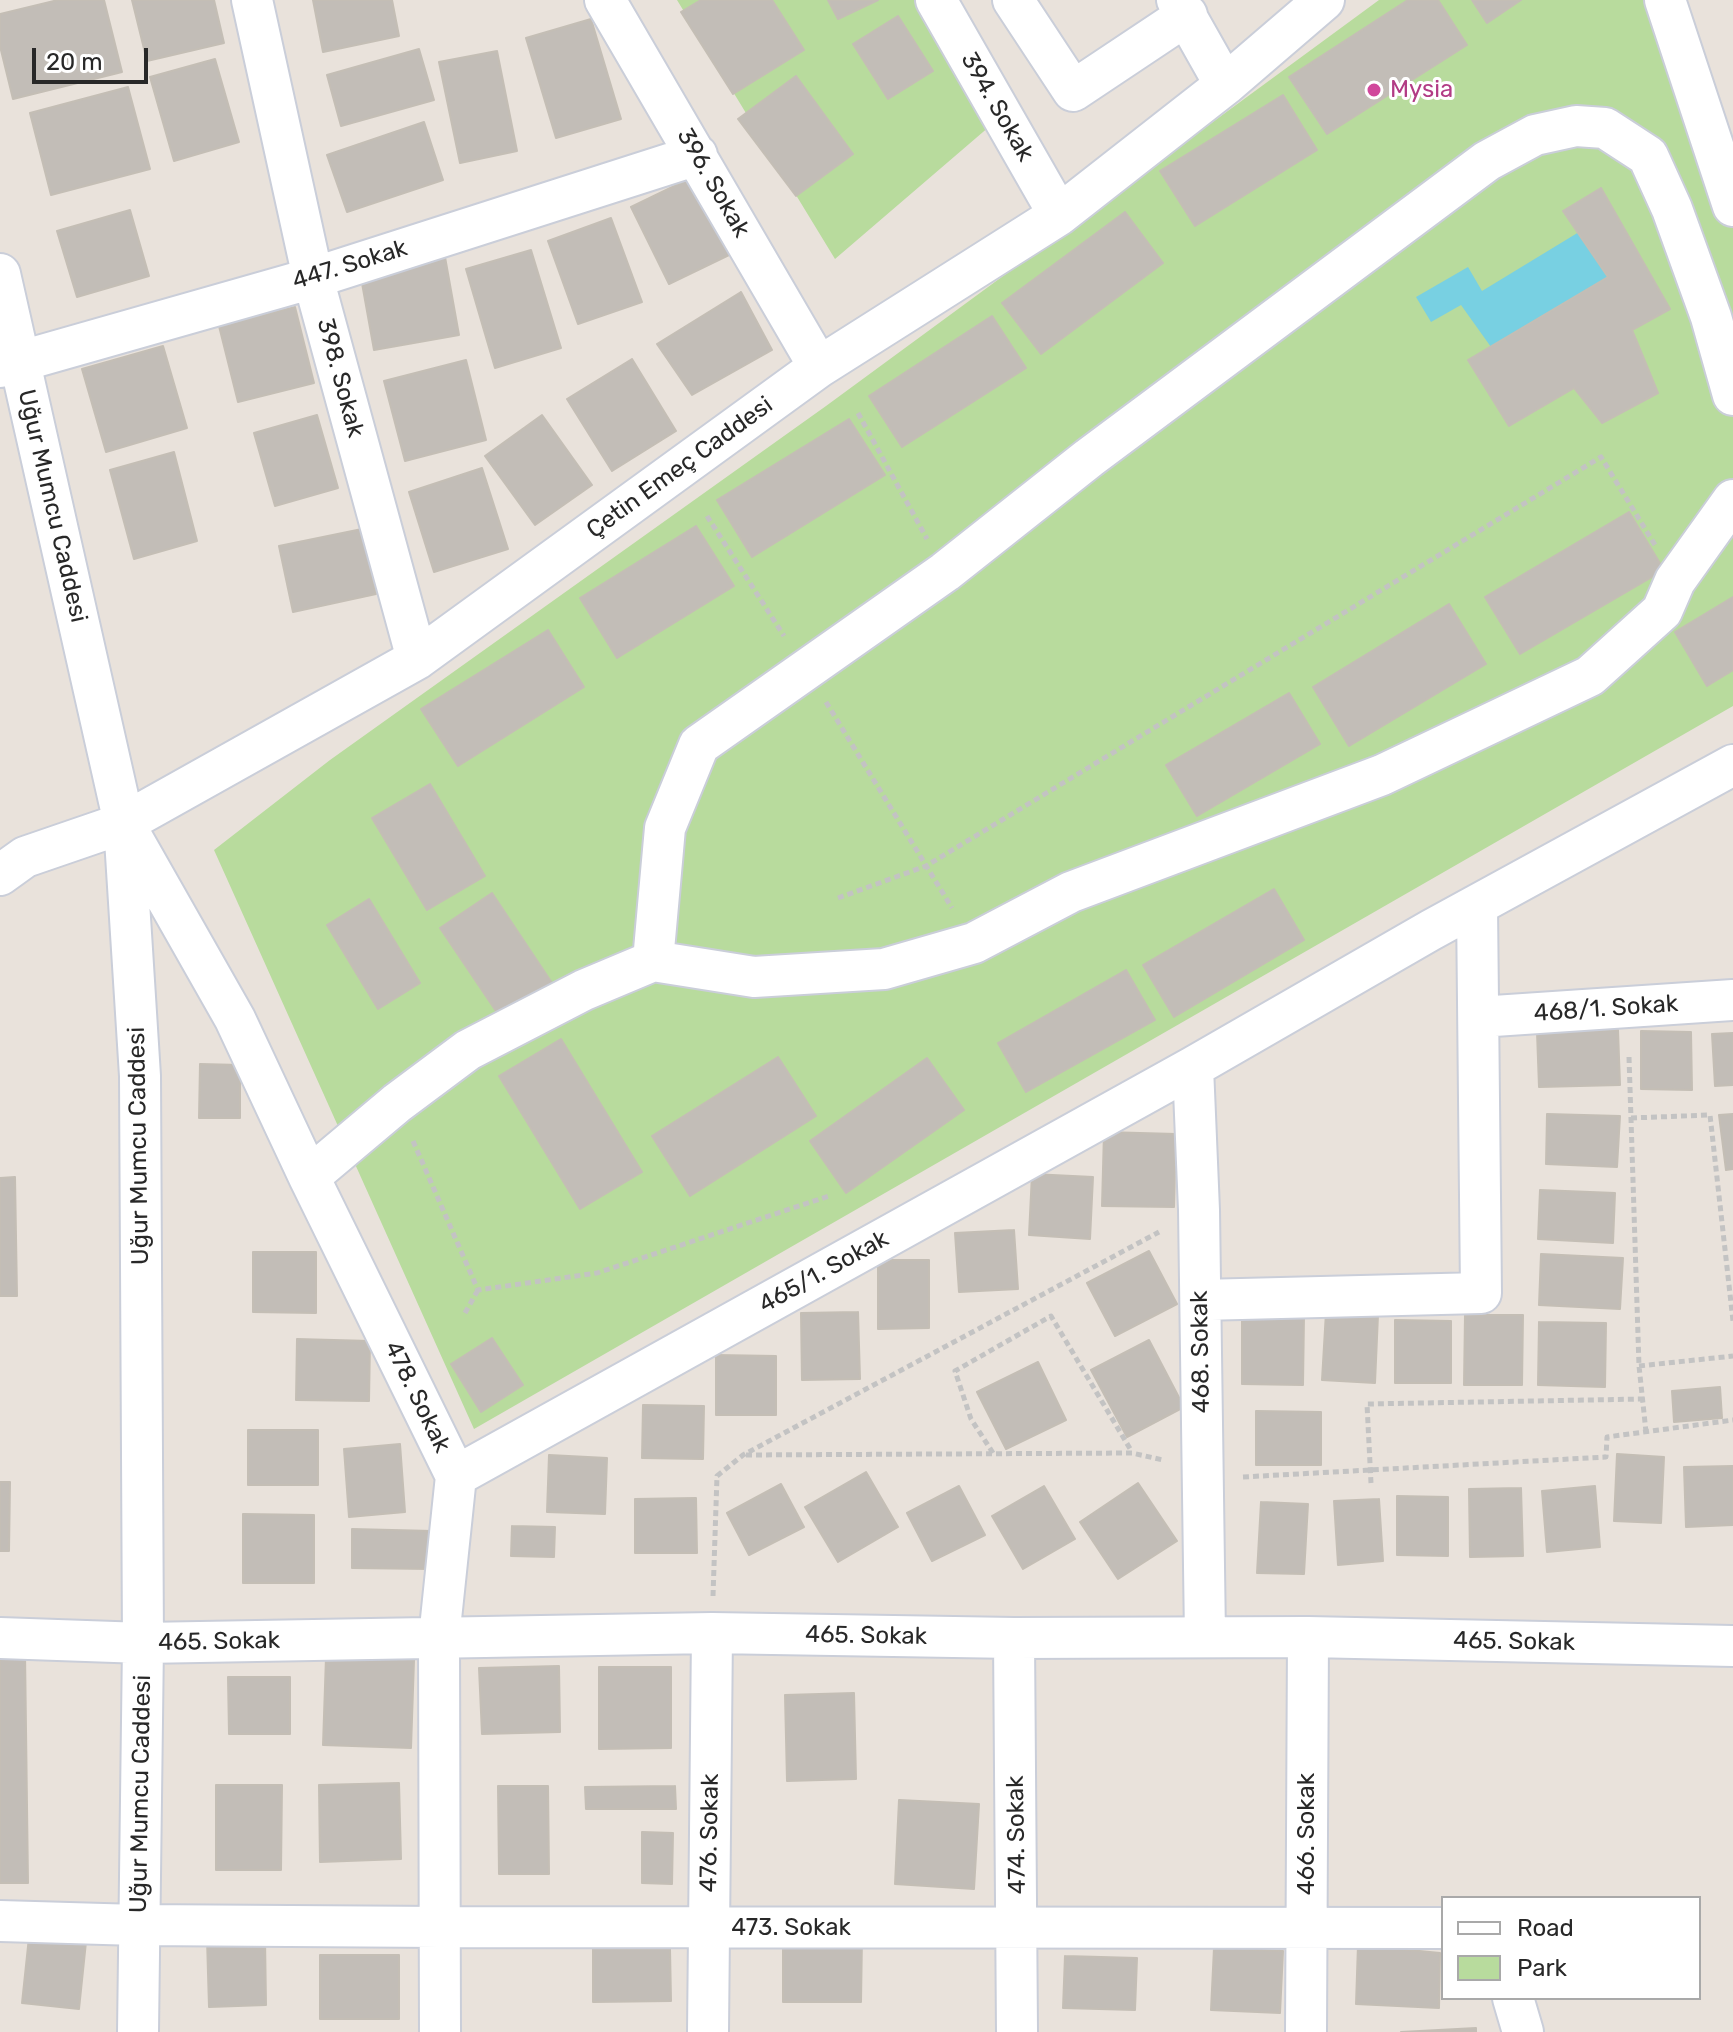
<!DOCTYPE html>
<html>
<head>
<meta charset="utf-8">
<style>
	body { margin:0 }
	#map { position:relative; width:1733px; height:2032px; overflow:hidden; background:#e9e2db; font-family:Rubik,sans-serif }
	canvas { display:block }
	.legend { position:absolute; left:1441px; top:1896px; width:260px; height:104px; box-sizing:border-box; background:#fff; border:2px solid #a9a9a9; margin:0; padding:10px 14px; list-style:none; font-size:24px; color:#282828 }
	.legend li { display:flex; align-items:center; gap:16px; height:40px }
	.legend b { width:40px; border:2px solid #a9a9a9 }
	.scale { position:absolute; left:32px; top:48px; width:116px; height:36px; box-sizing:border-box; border:4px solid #282828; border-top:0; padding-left:10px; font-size:24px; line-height:28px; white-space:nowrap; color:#282828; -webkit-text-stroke:6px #fff; paint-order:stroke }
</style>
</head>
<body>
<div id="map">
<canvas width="1733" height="2032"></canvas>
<ul class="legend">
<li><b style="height:10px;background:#fff"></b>Road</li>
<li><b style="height:22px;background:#b8db9d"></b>Park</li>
</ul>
<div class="scale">20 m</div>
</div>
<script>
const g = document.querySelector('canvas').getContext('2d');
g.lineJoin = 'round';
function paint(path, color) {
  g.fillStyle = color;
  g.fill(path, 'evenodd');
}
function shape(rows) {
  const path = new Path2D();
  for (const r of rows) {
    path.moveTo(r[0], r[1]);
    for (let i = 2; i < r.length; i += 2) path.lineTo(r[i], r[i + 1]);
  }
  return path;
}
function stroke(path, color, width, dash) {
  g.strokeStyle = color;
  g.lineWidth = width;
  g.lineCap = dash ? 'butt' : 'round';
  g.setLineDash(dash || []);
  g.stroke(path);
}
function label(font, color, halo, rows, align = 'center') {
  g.font = font + ' Rubik,sans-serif';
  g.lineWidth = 6;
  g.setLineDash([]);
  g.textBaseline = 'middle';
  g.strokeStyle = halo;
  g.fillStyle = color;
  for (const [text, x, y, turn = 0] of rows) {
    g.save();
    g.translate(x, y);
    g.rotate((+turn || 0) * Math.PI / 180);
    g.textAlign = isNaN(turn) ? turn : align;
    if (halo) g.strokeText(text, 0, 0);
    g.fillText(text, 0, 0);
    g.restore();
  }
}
const green = shape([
	[677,0,921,0,997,120,835,259],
	[1379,0,1664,0,1733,219,1733,706,474,1429,214,850,330,760,826,406]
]);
const water = shape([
	[1579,232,1608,277,1491,347,1461,305,1431,322,1416,297,1468,267,1482,291]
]);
const building = shape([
	[58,0,104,0,122,72,13,99,0,46,0,14,58,0],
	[132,0,214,0,224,43,147,61,132,0],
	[313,0,392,0,399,36,323,52,313,0],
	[701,0,772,0,804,50,733,94,681,12,701,0],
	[828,0,878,0,838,19,828,0],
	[1408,0,1438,0,1467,45,1327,134,1289,77,1408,0],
	[1472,0,1521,0,1487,23,1472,0],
	[898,16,933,71,888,99,853,44,898,16],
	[591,19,621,119,556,138,526,38,591,19],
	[419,49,434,100,341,126,327,75,419,49],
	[497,51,517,151,460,163,439,62,497,51],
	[215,59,239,142,174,161,150,77,215,59],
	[796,76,853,154,796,196,738,119,796,76],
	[128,87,150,169,51,195,30,113,128,87],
	[1283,95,1317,150,1195,226,1160,171,1283,95],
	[424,122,443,180,347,212,327,155,424,122],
	[691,178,729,255,669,284,631,207,691,178],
	[1601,188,1670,309,1632,330,1658,393,1602,423,1574,388,1509,426,1468,360,1608,277,1563,211,1601,188],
	[130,210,149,276,77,297,57,231,130,210],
	[1125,212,1163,263,1041,354,1002,303,1125,212],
	[611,218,642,302,578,324,548,241,611,218],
	[531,250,561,348,495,368,466,269,531,250],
	[445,257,459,335,374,350,360,272,445,257],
	[741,292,772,350,692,395,657,344,741,292],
	[295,307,314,383,238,402,219,326,295,307],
	[992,316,1026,368,902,447,869,396,992,316],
	[163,346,187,428,106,452,82,369,163,346],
	[632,359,676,431,612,471,567,399,632,359],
	[466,360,486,440,405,461,384,381,466,360],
	[317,415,338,488,275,506,254,433,317,415],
	[542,415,592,485,535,525,485,456,542,415],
	[849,419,885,475,752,557,717,500,849,419],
	[174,452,197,541,134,559,110,470,174,452],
	[482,468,508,549,434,572,409,492,482,468],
	[1629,512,1664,570,1520,654,1485,597,1629,512],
	[696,526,734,586,617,658,580,598,696,526],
	[362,529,376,594,293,612,279,546,362,529],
	[1733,597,1733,670,1707,686,1675,632,1733,597],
	[1449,604,1486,664,1349,746,1313,687,1449,604],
	[548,630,584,687,458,766,421,709,548,630],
	[1289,693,1320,744,1197,816,1166,765,1289,693],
	[430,784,485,876,427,910,372,818,430,784],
	[1274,889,1304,940,1174,1017,1143,965,1274,889],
	[492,893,552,983,500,1017,440,928,492,893],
	[369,899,420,983,378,1009,327,925,369,899],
	[1126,970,1155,1020,1026,1092,998,1043,1126,970],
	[1618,1030,1620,1085,1539,1087,1537,1032,1618,1030],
	[1641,1031,1691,1032,1692,1090,1641,1089,1641,1031],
	[1733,1033,1733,1085,1715,1086,1712,1034,1733,1033],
	[561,1039,642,1172,580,1209,499,1076,561,1039],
	[778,1057,816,1116,690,1196,652,1136,778,1057],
	[927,1058,964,1110,846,1193,810,1141,927,1058],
	[200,1064,240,1065,240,1118,199,1118,200,1064],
	[1547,1114,1620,1116,1617,1167,1546,1164,1547,1114],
	[1733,1114,1733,1169,1726,1170,1719,1115,1733,1114],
	[1104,1132,1176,1134,1174,1207,1102,1206,1104,1132],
	[1032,1174,1093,1177,1090,1239,1029,1235,1032,1174],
	[15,1177,17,1296,0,1296,0,1178,15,1177],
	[1540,1190,1615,1193,1613,1243,1538,1239,1540,1190],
	[1014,1230,1018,1289,959,1292,955,1233,1014,1230],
	[1149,1251,1177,1304,1115,1336,1087,1283,1149,1251],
	[253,1252,316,1252,316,1313,253,1312,253,1252],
	[1541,1254,1623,1258,1620,1309,1539,1305,1541,1254],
	[878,1260,929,1260,929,1328,878,1329,878,1260],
	[858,1312,860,1379,802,1380,801,1313,858,1312],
	[1326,1312,1378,1315,1375,1383,1322,1380,1326,1312],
	[1242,1315,1304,1315,1303,1385,1242,1384,1242,1315],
	[1465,1315,1523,1315,1522,1385,1464,1385,1465,1315],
	[1395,1320,1451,1321,1451,1383,1395,1383,1395,1320],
	[1539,1322,1606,1323,1605,1387,1538,1385,1539,1322],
	[492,1338,523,1385,481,1412,451,1364,492,1338],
	[297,1339,370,1341,369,1401,296,1400,297,1339],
	[1149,1340,1184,1407,1127,1437,1091,1370,1149,1340],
	[716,1355,776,1356,776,1415,716,1415,716,1355],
	[1038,1362,1066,1420,1006,1449,977,1392,1038,1362],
	[1720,1387,1722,1418,1674,1422,1672,1391,1720,1387],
	[643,1405,704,1406,703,1459,642,1458,643,1405],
	[1256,1411,1321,1412,1321,1465,1256,1465,1256,1411],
	[248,1430,318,1430,318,1485,248,1485,248,1430],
	[400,1444,405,1512,349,1517,344,1449,400,1444],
	[1617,1454,1664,1457,1661,1523,1614,1521,1617,1454],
	[549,1455,607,1458,605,1514,547,1512,549,1455],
	[1733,1466,1733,1525,1686,1527,1684,1467,1733,1466],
	[866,1472,898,1527,838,1562,805,1507,866,1472],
	[0,1482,10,1482,9,1551,0,1551,0,1482],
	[1138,1483,1177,1541,1118,1579,1080,1522,1138,1483],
	[781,1484,804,1527,749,1555,727,1513,781,1484],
	[959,1486,985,1535,932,1561,907,1513,959,1486],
	[1044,1486,1075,1539,1023,1569,992,1516,1044,1486],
	[1595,1486,1600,1547,1547,1552,1542,1491,1595,1486],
	[1521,1488,1523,1556,1470,1557,1469,1489,1521,1488],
	[1397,1496,1448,1497,1448,1556,1397,1555,1397,1496],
	[696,1498,697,1553,635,1553,635,1499,696,1498],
	[1379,1499,1383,1561,1338,1565,1334,1501,1379,1499],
	[1261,1502,1308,1504,1304,1574,1257,1573,1261,1502],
	[243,1514,314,1515,314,1583,243,1583,243,1514],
	[512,1526,555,1527,554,1557,511,1556,512,1526],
	[352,1529,432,1531,431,1569,352,1568,352,1529],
	[25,1652,28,1883,0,1883,0,1653,25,1652],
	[326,1657,414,1660,411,1748,323,1745,326,1657],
	[559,1666,560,1732,482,1734,479,1668,559,1666],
	[599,1667,671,1667,671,1748,599,1749,599,1667],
	[228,1677,290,1677,290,1734,229,1734,228,1677],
	[854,1693,856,1779,787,1781,785,1695,854,1693],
	[399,1783,401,1859,320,1862,319,1785,399,1783],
	[216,1785,282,1785,281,1870,216,1870,216,1785],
	[498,1786,548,1786,549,1874,499,1874,498,1786],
	[675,1786,676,1809,586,1809,585,1787,675,1786],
	[899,1800,979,1804,974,1889,895,1884,899,1800],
	[642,1832,673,1833,672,1884,642,1883,642,1832],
	[29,1937,86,1942,79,2009,22,2003,29,1937],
	[783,1937,862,1937,861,2002,783,2002,783,1937],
	[265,1938,266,2005,209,2007,207,1939,265,1938],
	[1358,1945,1440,1953,1439,2008,1356,2004,1358,1945],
	[1214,1948,1283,1951,1280,2013,1211,2010,1214,1948],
	[593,1949,670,1949,671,2001,593,2002,593,1949],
	[320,1955,399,1955,399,2019,320,2019,320,1955],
	[1065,1956,1137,1958,1135,2010,1063,2008,1065,1956],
	[1476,2028,1476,2032,1401,2032,1476,2028]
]);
const path = shape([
	[858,413,927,539],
	[707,516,784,636],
	[826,702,952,908],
	[838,898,926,866,1601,457,1655,545],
	[1629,1057,1639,1366,1646,1432],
	[1631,1118,1710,1115,1733,1321],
	[413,1141,478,1290,597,1273,829,1196],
	[465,1313,478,1290],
	[1639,1366,1733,1356],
	[993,1453,971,1419,955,1371,1051,1316,1132,1452],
	[746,1455,1132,1453,1163,1460],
	[1243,1477,1606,1457,1607,1437,1733,1420],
	[1371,1483,1367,1404,1644,1399],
	[713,1596,717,1476,743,1455,1159,1232]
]);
const minor = shape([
	[252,0,313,278,417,659],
	[605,0,819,367],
	[936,0,1059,215],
	[1013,0,1073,91,1187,15],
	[1177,0,1225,85],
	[1665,0,1733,206],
	[0,274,124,823,140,1076,143,1643,138,2032],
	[0,367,313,278,697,155],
	[130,834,235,1019,309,1177,456,1476,439,1638,440,2032],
	[0,875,25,857,124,823,417,659,819,367,1059,215,1225,85,1324,0],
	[653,961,665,828,699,745,945,572,1089,458,1487,161,1535,135,1576,126,1605,128,1648,156,1672,209,1711,317,1733,395],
	[1479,1017,1733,1000],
	[1193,1067,1199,1210,1205,1637],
	[309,1177,397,1103,468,1050,584,990,653,961,754,977,884,969,974,943,1071,892,1382,775,1590,676,1662,611,1675,581,1733,500],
	[1201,1300,1481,1293,1477,905],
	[456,1476,1193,1067,1431,930,1733,765],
	[0,1638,143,1643,712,1633,1014,1638,1308,1637,1733,1646],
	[1014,1638,1017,2032],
	[0,1921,138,1925,441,1927,1443,1928],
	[1513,1998,1523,2032],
	[708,2032,712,1633],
	[1306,2032,1308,1637]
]);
const markers = [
	[1374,90,8,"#d1479c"]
];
const hotelNames = [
	["Mysia",1390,90]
];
const streetNames = [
	["394. Sokak",997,107,60],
	["396. Sokak",713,183,60],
	["447. Sokak",350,265,-17],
	["398. Sokak",340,378,75],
	["Çetin Emeç Caddesi",680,468,-36],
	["Uğur Mumcu Caddesi",52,506,77],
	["468/1. Sokak",1606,1009,-4],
	["Uğur Mumcu Caddesi",139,1146,-91],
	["465/1. Sokak",824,1272,-29],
	["468. Sokak",1201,1352,-91],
	["478. Sokak",417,1397,64],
	["465. Sokak",866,1636,1],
	["465. Sokak",219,1642,-1],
	["465. Sokak",1514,1642,1],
	["Uğur Mumcu Caddesi",141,1794,-89],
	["476. Sokak",710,1833,-89],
	["466. Sokak",1307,1834,-90],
	["474. Sokak",1017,1835,-91],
	["473. Sokak",791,1928]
];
paint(green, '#b8db9d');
paint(water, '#78d0e2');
paint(building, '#c2bdb7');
stroke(building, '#c4beb5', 2);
stroke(minor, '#caced9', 44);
stroke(path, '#c3c3c3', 5, [6, 4]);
stroke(minor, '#fff', 40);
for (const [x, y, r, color] of markers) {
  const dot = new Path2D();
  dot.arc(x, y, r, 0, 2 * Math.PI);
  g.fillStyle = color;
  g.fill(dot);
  stroke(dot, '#fff', 3);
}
label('24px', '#b23c85', '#fff', hotelNames, 'left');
label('24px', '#282828', '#fff', streetNames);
</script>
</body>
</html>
